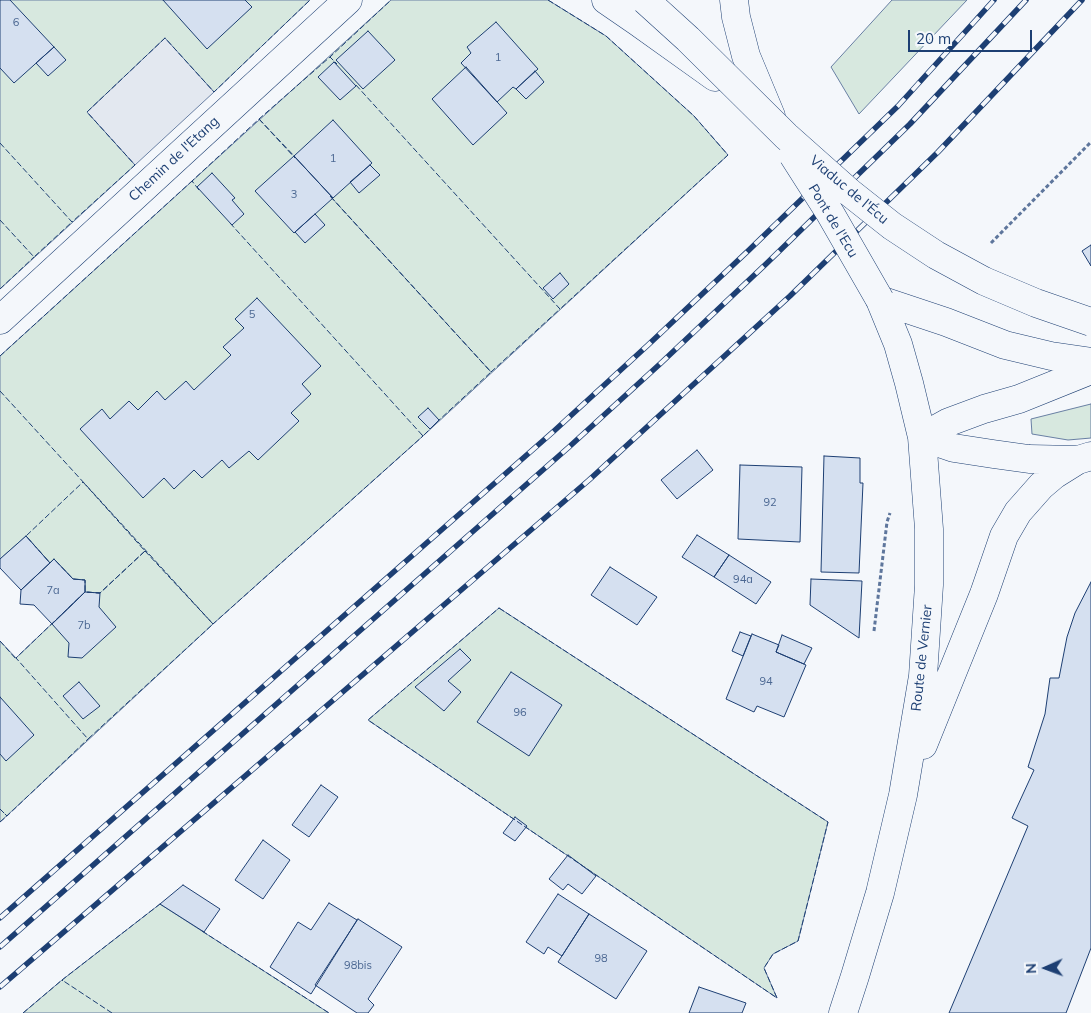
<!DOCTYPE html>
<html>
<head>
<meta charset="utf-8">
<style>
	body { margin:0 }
	#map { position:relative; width:1091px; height:1013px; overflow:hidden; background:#f4f7fb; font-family:Mulish,sans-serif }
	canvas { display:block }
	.north { position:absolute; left:1021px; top:943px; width:50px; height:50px; -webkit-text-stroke:4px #f4f7fb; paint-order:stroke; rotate:268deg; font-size:14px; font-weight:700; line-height:20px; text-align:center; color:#1d3f73 }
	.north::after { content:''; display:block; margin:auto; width:18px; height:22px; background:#1d3f73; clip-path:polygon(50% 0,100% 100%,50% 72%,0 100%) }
	.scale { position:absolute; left:908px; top:30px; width:124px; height:22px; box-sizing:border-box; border:2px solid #1d3f73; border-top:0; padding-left:6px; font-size:15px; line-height:18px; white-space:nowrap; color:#1d3f73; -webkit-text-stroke:4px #f4f7fb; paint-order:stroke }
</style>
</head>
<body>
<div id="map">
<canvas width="1091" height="1013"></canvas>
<div class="north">N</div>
<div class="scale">20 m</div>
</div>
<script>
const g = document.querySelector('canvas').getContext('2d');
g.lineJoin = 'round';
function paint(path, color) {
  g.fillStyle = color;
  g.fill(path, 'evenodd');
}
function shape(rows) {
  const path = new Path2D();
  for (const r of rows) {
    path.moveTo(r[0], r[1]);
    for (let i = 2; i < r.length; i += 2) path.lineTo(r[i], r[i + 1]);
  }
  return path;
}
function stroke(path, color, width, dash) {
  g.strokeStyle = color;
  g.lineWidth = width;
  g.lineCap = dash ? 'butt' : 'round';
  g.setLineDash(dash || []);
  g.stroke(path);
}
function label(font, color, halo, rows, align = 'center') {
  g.font = font + ' Mulish,sans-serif';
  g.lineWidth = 4;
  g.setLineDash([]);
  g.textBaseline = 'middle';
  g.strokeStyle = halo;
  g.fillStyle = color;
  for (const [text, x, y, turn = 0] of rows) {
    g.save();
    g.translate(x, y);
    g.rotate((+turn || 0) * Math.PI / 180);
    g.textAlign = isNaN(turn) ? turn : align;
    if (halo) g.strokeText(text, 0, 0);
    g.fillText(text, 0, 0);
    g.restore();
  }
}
const green = shape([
	[0,0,310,0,214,92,165,39,87,112,135,165,0,289,0,0],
	[391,0,548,0,606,36,694,116,728,155,423,436,213,624,0,822,0,641,16,658,85,592,85,581,73,579,54,559,50,563,26,536,0,559,0,356,391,0],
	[892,0,967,0,859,114,831,67,892,0],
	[1091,404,1091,438,1068,440,1032,434,1031,419,1091,404],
	[499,608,828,822,798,941,773,954,764,968,777,998,368,720,499,608],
	[160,904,329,1013,23,1013,62,980,160,904]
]);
const parking = shape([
	[165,38,214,92,135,165,87,112,165,38]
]);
const building = shape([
	[0,0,10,0,54,47,14,83,0,68,0,0],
	[163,0,245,0,252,7,207,49,163,0],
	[496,22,538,69,516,89,513,87,497,102,461,63,471,53,467,47,496,22],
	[368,31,395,60,363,89,336,60,368,31],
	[54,47,66,60,48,76,36,63,54,47],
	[334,62,356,86,340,100,318,77,334,62],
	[466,67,507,113,473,145,432,99,466,67],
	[535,71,544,82,526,99,516,89,535,71],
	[333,120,372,163,333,198,294,156,333,120],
	[294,156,333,198,294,233,255,191,294,156],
	[370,165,380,175,359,193,350,182,370,165],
	[212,173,235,198,232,200,244,214,232,225,197,187,212,173],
	[315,214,325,225,305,243,295,232,315,214],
	[1091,245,1091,266,1082,251,1091,245],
	[560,273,569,284,553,299,543,288,560,273],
	[257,298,321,366,302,384,311,394,291,413,299,421,258,460,249,451,229,468,222,460,202,478,194,470,174,489,164,478,143,498,80,429,102,409,110,419,129,401,138,410,157,391,165,400,186,381,194,390,231,355,223,347,244,328,235,319,257,298],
	[428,408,439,420,430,429,418,417,428,408],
	[697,450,713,470,677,499,661,480,697,450],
	[824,456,860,458,860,483,863,483,859,573,821,572,824,456],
	[740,465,802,467,800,542,738,539,740,465],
	[697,535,729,555,714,577,682,557,697,535],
	[26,536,50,563,21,590,0,568,0,559,26,536],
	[729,555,771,582,756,604,714,577,729,555],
	[54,559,73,579,85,580,85,592,52,624,34,605,20,604,21,590,54,559],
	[610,567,657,597,637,625,591,595,610,567],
	[811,579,862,581,859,638,810,605,811,579],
	[1091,582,1091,948,1066,1013,949,1013,1028,826,1012,818,1034,770,1028,767,1045,714,1050,678,1059,678,1067,637,1075,613,1091,582],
	[85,592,100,593,99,607,116,627,82,658,68,657,69,643,52,624,85,592],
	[740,632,751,636,743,656,732,651,740,632],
	[752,634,779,645,776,652,806,665,784,717,757,706,754,712,726,699,752,634],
	[782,635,812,648,804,664,776,652,782,635],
	[460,649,471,660,448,681,461,692,444,711,415,687,460,649],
	[511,672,562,705,529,756,477,722,511,672],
	[79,682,100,706,83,719,63,696,79,682],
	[0,697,34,735,6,761,0,754,0,697],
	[321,785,338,797,309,837,292,825,321,785],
	[515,817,527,826,515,841,503,833,515,817],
	[263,840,290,860,263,899,235,880,263,840],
	[568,855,596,876,582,894,568,884,563,890,549,879,568,855],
	[183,885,220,909,204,932,160,904,183,885],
	[558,894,589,914,562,956,548,947,544,954,526,942,558,894],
	[329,903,357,920,311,994,270,967,298,922,311,930,329,903],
	[589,914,647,951,616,999,558,962,589,914],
	[358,919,402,947,368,999,374,1005,368,1013,357,1013,315,985,358,919],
	[699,987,746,1003,742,1013,689,1013,699,987]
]);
const path = shape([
	[991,243,1091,142],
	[874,631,887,522,890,513]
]);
const minor = shape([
	[0,320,348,0]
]);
const primary = shape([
	[606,0,638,22,715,77],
	[734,0,736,17,746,56,771,116],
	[880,300,946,322,1005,345,1051,356,1091,362],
	[922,437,949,422,984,409,1019,399,1091,370],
	[922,437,954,448,993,454,1029,459,1078,460],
	[923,745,984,594,1004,536,1018,512,1041,486,1054,475,1078,460,1091,456],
	[843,1013,855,976,880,893,903,795,923,676,929,585,929,529,922,437,909,383,898,344,880,300]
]);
const rail = shape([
	[0,918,554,431,648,345,749,250,898,106,994,0],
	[0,947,569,447,661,363,766,264,910,124,1026,0],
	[0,987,589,480,790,296,938,152,1082,0]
]);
const primaryBridge = shape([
	[645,0,688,39,786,136,849,192,892,226,936,255,984,281,1036,303,1091,322],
	[793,155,830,213,880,300]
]);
const fence = shape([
	[548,0,606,36,694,116,728,155,560,309,558,307],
	[331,58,330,57,391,0],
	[259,119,295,158],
	[259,119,296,158],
	[0,143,72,222,135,165,87,112,165,38,214,92,310,0],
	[199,190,192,181,259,119,330,57,337,64],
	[330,196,491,372,560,309,355,84],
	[331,197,491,372,437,422],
	[0,220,34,257,72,222,71,221],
	[230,223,423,436,432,427],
	[0,289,34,257],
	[0,356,192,181,193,183],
	[0,391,213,624,423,436,421,434],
	[83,482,145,551,100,593,85,592,85,580,73,579,54,559,50,563,26,536,83,482],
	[145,551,213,624,88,739,16,658,85,592,100,593,145,551],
	[499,608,828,822,798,941,773,954,764,968,777,998,368,720,499,608],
	[0,641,16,659],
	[0,809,7,816,88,739],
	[0,822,7,816,5,814],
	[202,931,329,1013],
	[23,1013,62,980,63,981],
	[112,1013,62,980,160,904,163,906]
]);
const numberNames = [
	["6",16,23],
	["1",498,58],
	["1",333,159],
	["3",294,195],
	["5",252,315],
	["92",770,503],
	["94a",743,580],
	["7a",53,591],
	["7b",84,626],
	["94",766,682],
	["96",520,713],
	["98",601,959],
	["98bis",358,966]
];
const streetNames = [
	["Chemin de l'Etang",174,159,-43],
	["Viaduc de l'Écu",849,190,40],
	["Pont de l'Ecu",833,221,59],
	["Route de Vernier",922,658,-84]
];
paint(green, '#d7e8df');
stroke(green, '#687fa3', 1);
paint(parking, '#e3e8f0');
stroke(parking, '#687fa3', 1);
paint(building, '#d5e0f0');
stroke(building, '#1d3f73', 1);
stroke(minor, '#1d3f73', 29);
stroke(primary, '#1d3f73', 29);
stroke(path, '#5e769c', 3, [4, 2.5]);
stroke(minor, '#f4f7fb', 28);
stroke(primary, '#f4f7fb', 28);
stroke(rail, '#1d3f73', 5.5);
stroke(rail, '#f4f7fb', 4, [11]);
stroke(primaryBridge, '#1d3f73', 29, []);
stroke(primaryBridge, '#f4f7fb', 28);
stroke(fence, '#1d3f73', 1, [6, 2.5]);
label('11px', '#4b6792', null, numberNames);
label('14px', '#1d3f73', '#f4f7fb', streetNames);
</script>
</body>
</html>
